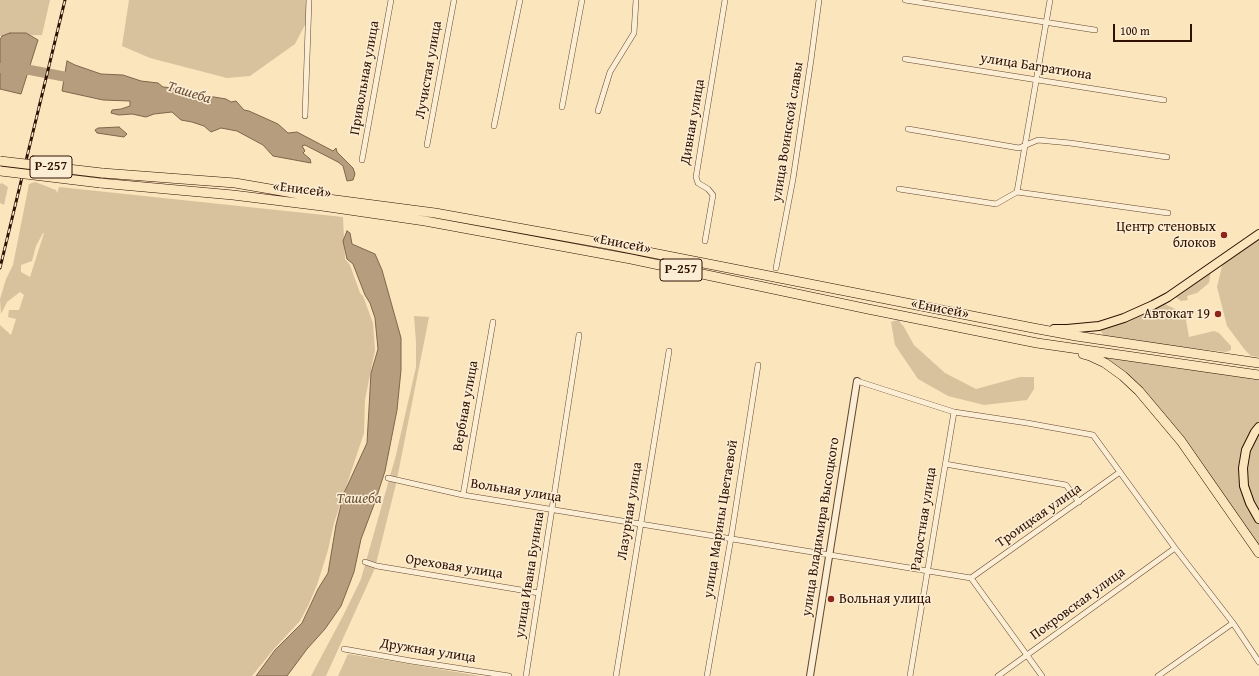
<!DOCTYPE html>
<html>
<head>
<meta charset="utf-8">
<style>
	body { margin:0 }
	#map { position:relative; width:1259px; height:676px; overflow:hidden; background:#fbe5bd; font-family:"Gentium Book Plus",serif }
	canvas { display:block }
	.scale { position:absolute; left:1113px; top:24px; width:79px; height:18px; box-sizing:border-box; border:2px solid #301000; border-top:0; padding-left:5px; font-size:12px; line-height:14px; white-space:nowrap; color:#301000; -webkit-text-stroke:3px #fceed4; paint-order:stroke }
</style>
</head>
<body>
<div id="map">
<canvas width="1259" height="676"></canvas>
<div class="scale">100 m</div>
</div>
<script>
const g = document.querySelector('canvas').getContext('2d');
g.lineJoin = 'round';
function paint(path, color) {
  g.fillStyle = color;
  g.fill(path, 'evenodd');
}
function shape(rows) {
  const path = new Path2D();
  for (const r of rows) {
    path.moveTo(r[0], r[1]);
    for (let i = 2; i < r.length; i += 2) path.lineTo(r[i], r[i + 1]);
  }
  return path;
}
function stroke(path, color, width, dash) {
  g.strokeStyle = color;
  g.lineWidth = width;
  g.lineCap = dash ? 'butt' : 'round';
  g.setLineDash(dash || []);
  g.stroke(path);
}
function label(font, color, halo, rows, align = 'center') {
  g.font = font + ' "Gentium Book Plus",serif';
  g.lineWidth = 3;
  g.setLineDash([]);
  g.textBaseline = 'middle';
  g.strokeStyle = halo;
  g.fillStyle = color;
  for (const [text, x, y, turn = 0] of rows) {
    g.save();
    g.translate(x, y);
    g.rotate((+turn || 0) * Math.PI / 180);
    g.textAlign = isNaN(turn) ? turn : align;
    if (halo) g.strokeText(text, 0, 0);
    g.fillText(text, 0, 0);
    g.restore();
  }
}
const green = shape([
	[0,0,50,0,42,35,0,36],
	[129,0,307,0,309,17,295,44,250,76,227,78,150,58,122,46],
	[35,182,56,190,57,193,59,187,343,217,345,259,350,265,360,293,363,296,373,323,375,350,365,400,364,433,334,523,328,550,317,585,308,606,300,621,274,649,252,676,0,676,0,325,11,335,16,319,8,317,9,310,19,310,24,295,20,292,7,302,1,314,0,299,6,279,13,265,29,184],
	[43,233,44,233,30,277,21,272,21,265,32,261,36,246],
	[2,183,8,187,4,205,0,203,0,184],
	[1259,237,1259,357,1251,356,1245,350,1227,326,1217,287,1222,266,1225,261],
	[1211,270,1209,283,1197,293,1187,296,1188,300,1181,301,1174,296],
	[1163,303,1185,314,1189,337,1214,331,1219,333,1231,346,1231,350,1226,352,1134,342,1103,335,1101,331,1103,328],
	[414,316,429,317,396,484,375,568,326,676,311,676,344,614,361,579,376,526,396,455,416,367,416,342],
	[898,320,904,327,914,345,945,373,976,389,1020,377,1034,377,1034,389,1027,400,984,405,948,396,918,379,895,345,891,322],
	[1099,354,1259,378,1259,421,1252,430,1240,467,1255,519,1259,523,1259,549,1124,374],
	[1259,432,1259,514,1247,486,1246,468,1250,449],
	[348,654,409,664,480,676,338,676]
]);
const water = shape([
	[10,33,26,33,38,40,21,94,0,89,0,40,2,36,10,33],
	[67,61,75,65,101,74,123,75,141,81,158,83,163,87,173,88,181,93,193,95,201,97,208,96,226,99,231,102,236,101,244,110,249,111,278,124,288,133,297,132,333,151,336,148,337,152,353,168,355,174,353,180,347,181,343,166,338,162,305,145,302,146,305,151,303,153,310,159,311,163,273,156,263,145,237,131,221,128,211,132,204,126,192,122,181,120,172,112,154,114,146,117,132,114,119,115,111,113,112,110,121,109,130,106,130,101,103,100,62,91,67,61],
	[119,127,127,134,124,137,97,133,95,130,98,128,119,127],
	[347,231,350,233,352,244,375,254,382,270,401,338,401,370,397,410,385,471,375,502,361,539,354,572,341,606,325,629,307,649,287,676,256,676,275,650,302,623,318,589,328,573,336,525,344,493,367,443,371,373,378,349,375,318,370,303,365,295,353,264,347,259,343,241,347,231]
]);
const river = shape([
	[0,68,30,70,77,79]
]);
const minor = shape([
	[905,0,1095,30],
	[905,59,1164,100],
	[562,107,582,0],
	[598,111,610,72,634,33,636,0],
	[305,116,309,0],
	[494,126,520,0],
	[908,129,1019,148,1038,140,1070,143,1167,157],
	[427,145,454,0],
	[362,160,391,0],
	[899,189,996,204,1017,192,1168,213],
	[1017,192,1050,0],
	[705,241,713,195,708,189,698,183,696,177,725,0],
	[776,268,793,179,811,60,819,0],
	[857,381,954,412,1027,423,1093,435,1175,548,1233,623,1259,662],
	[945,464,1066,485,1079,502],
	[388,478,463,495,971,578,1042,676],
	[463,495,493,322],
	[365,562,377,566,539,593],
	[971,578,1120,472],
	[344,649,411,661,509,676],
	[526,676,579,335],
	[616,676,669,351],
	[707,676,731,538,758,365],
	[910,676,954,412],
	[998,676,1175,548],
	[1158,676,1233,623]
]);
const tertiary = shape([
	[810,676,857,381]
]);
const primary = shape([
	[1054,329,1067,329,1099,326,1124,318,1153,305,1168,297,1259,234],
	[1259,427,1255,432,1246,450,1243,468,1244,486,1250,503,1259,519]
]);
const trunk = shape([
	[102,173,235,183,328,199,435,213,607,244,1033,328,1076,336,1259,363],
	[100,183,233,195,322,206,425,221,631,259,868,309,1037,343,1259,375],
	[1083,354,1090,356,1105,363,1123,376,1139,391,1181,441,1259,553]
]);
const rail = shape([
	[0,268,65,0]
]);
const trunkBridge = shape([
	[0,161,102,173],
	[0,171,100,183]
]);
const markers = [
	[1224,235,4,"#8f2418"],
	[1218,314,4,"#8f2418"],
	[831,599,4,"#8f2418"]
];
const shields = [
	[51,167,42],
	[681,270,42]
];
const shieldNames = [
	["Р-257",51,167],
	["Р-257",681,270]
];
const streetNames = [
	["улица Багратиона",1036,67,9],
	["Лучистая улица",429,70,-80],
	["Привольная улица",365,78,-80],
	["Дивная улица",693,122,-80],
	["улица Воинской славы",788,132,-81],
	["«Енисей»",302,190,7],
	["«Енисей»",622,244,11],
	["«Енисей»",940,309,11],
	["Вербная улица",466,406,-80],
	["Вольная улица",516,491,9],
	["Лазурная улица",630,511,-81],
	["Троицкая улица",1039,516,-35],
	["улица Марины Цветаевой",721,519,-81],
	["Радостная улица",924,519,-81],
	["улица Владимира Высоцкого",821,527,-81],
	["Ореховая улица",454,567,9],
	["улица Ивана Бунина",530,575,-81],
	["Покровская улица",1078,604,-36],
	["Дружная улица",428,651,9]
];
const poiNames = [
	["Центр стеновых",1216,227],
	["блоков",1216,243],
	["Автокат 19",1210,314],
	["Вольная улица",839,599,"left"]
];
const waterNames = [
	["Ташеба",189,93,17],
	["Ташеба",359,499]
];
paint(green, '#d8c19d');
paint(water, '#b69d7d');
stroke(water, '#80654b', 1);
stroke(river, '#b69d7d', 10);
stroke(minor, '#63452f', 6);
stroke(tertiary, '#63452f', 8);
stroke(primary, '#301000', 10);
stroke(trunk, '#301000', 10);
stroke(minor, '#fceed4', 5);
stroke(tertiary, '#fceed4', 6);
stroke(primary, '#fbe5bd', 8);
stroke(trunk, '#fbe5bd', 9);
stroke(rail, '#301000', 3);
stroke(rail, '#fceed4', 1.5, [4.5]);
stroke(trunkBridge, '#301000', 10, []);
stroke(trunkBridge, '#fbe5bd', 9);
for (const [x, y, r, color] of markers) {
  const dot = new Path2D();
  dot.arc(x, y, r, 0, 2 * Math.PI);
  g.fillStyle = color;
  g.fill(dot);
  stroke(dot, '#fceed4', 1.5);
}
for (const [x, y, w] of shields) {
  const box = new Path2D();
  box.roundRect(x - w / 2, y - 11, w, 22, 3);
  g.fillStyle = '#fceed4';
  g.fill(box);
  stroke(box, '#301000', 1);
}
label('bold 13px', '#301000', null, shieldNames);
label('14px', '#301000', '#fceed4', streetNames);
label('14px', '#301000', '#fceed4', poiNames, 'right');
label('italic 15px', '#6c4f38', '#fceed4', waterNames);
</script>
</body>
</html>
